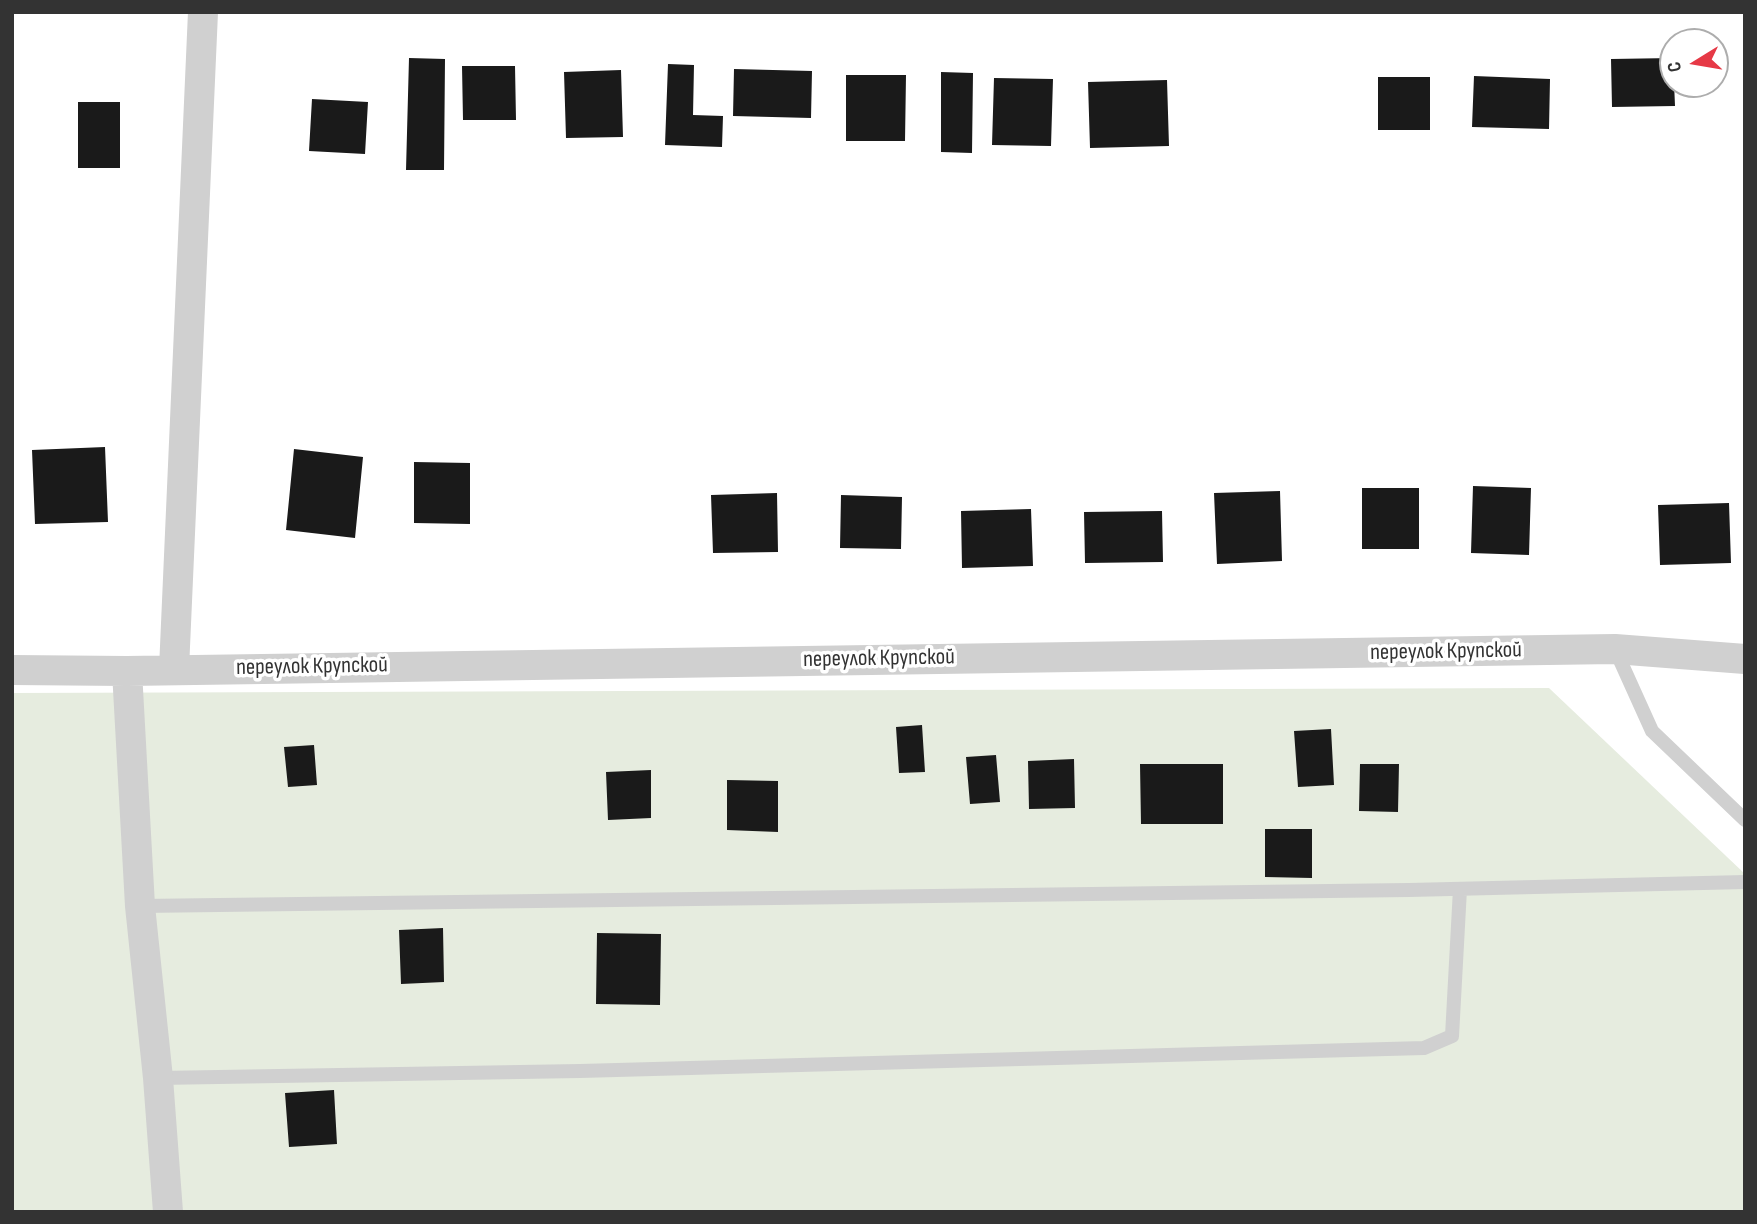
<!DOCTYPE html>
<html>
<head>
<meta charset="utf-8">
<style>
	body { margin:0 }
	#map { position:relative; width:1757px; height:1224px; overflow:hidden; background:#fff; font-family:"Sofia Sans Condensed",sans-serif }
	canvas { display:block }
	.frame { position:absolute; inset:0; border:14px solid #333; pointer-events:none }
	.north { position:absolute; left:1659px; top:28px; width:70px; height:70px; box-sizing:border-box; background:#fff; border:2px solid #adadad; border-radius:50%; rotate:259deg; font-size:19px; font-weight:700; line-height:28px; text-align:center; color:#333 }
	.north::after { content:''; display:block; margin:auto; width:24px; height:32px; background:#e63946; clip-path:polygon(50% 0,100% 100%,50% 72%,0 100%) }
</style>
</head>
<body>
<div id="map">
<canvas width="1757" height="1224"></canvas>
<div class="frame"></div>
<div class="north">С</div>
</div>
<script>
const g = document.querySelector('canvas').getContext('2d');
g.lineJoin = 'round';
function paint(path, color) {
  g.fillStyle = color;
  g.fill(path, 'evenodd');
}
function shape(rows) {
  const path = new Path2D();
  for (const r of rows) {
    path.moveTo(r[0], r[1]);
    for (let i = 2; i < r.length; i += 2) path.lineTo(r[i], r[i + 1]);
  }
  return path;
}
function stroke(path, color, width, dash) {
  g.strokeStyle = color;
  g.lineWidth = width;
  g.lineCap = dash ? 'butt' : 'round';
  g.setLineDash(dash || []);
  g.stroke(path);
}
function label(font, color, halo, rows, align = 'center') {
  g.font = font + ' "Sofia Sans Condensed",sans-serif';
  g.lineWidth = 7;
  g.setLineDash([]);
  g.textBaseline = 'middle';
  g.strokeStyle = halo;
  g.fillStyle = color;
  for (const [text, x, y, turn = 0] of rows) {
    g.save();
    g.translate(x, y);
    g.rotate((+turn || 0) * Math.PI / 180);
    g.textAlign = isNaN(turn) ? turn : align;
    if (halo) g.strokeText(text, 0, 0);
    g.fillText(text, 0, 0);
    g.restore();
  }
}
const green = shape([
	[1549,688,1745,874,1745,1212,12,1212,12,693]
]);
const building = shape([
	[409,58,445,59,444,170,406,170],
	[1673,58,1675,106,1612,107,1611,59],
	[668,64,694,65,693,115,723,116,722,147,665,145],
	[462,66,515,66,516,120,463,120],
	[734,69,812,71,811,118,733,116],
	[621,70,623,137,566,138,564,72],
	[941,72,973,73,972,153,941,152],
	[846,75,906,75,905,141,846,141],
	[1474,76,1550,79,1549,129,1472,127],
	[1378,77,1430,77,1430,130,1378,130],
	[994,78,1053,79,1051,146,992,145],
	[1167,80,1169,146,1090,148,1088,82],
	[312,99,368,102,365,154,309,151],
	[78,102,120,102,120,168,78,168],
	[105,447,108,522,35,524,32,450],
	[294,449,363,457,355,538,286,530],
	[414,462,470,463,470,524,414,523],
	[1473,486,1531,488,1529,555,1471,553],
	[1362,488,1419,488,1419,549,1362,549],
	[1280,491,1282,561,1217,564,1214,493],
	[777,493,778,552,713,553,711,495],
	[841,495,902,497,901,549,840,548],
	[1729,503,1731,563,1660,565,1658,505],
	[1031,509,1033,566,962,568,961,511],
	[1162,511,1163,562,1085,563,1084,512],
	[922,725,925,772,899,773,896,727],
	[1331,729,1334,785,1298,787,1294,731],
	[314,745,317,785,288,787,284,747],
	[996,755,1000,802,970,804,966,757],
	[1074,759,1075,808,1029,809,1028,761],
	[1140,764,1223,764,1223,824,1141,824],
	[1360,764,1399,764,1398,812,1359,811],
	[651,770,651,818,608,820,606,772],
	[727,780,778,781,778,832,727,830],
	[1265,829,1312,829,1312,878,1265,877],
	[443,928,444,982,401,984,399,930],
	[597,933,661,934,660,1005,596,1004],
	[334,1090,337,1144,289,1147,285,1093]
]);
const service = shape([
	[1615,649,1652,731,1745,820],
	[140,906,1409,890,1745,882],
	[158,1078,580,1071,1424,1048,1452,1036,1460,889]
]);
const minor = shape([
	[174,669,203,12],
	[12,670,127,671,1615,649,1745,659],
	[127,671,140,906,158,1078,168,1212]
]);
const streetNames = [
	["переулок Крупской",1446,652,-1],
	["переулок Крупской",879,659,-1],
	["переулок Крупской",312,667,-1]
];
paint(green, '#e6ecdf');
paint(building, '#1a1a1a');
stroke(service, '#d0d0d0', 14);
stroke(minor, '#d0d0d0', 30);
label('23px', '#333', '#fff', streetNames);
</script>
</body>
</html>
